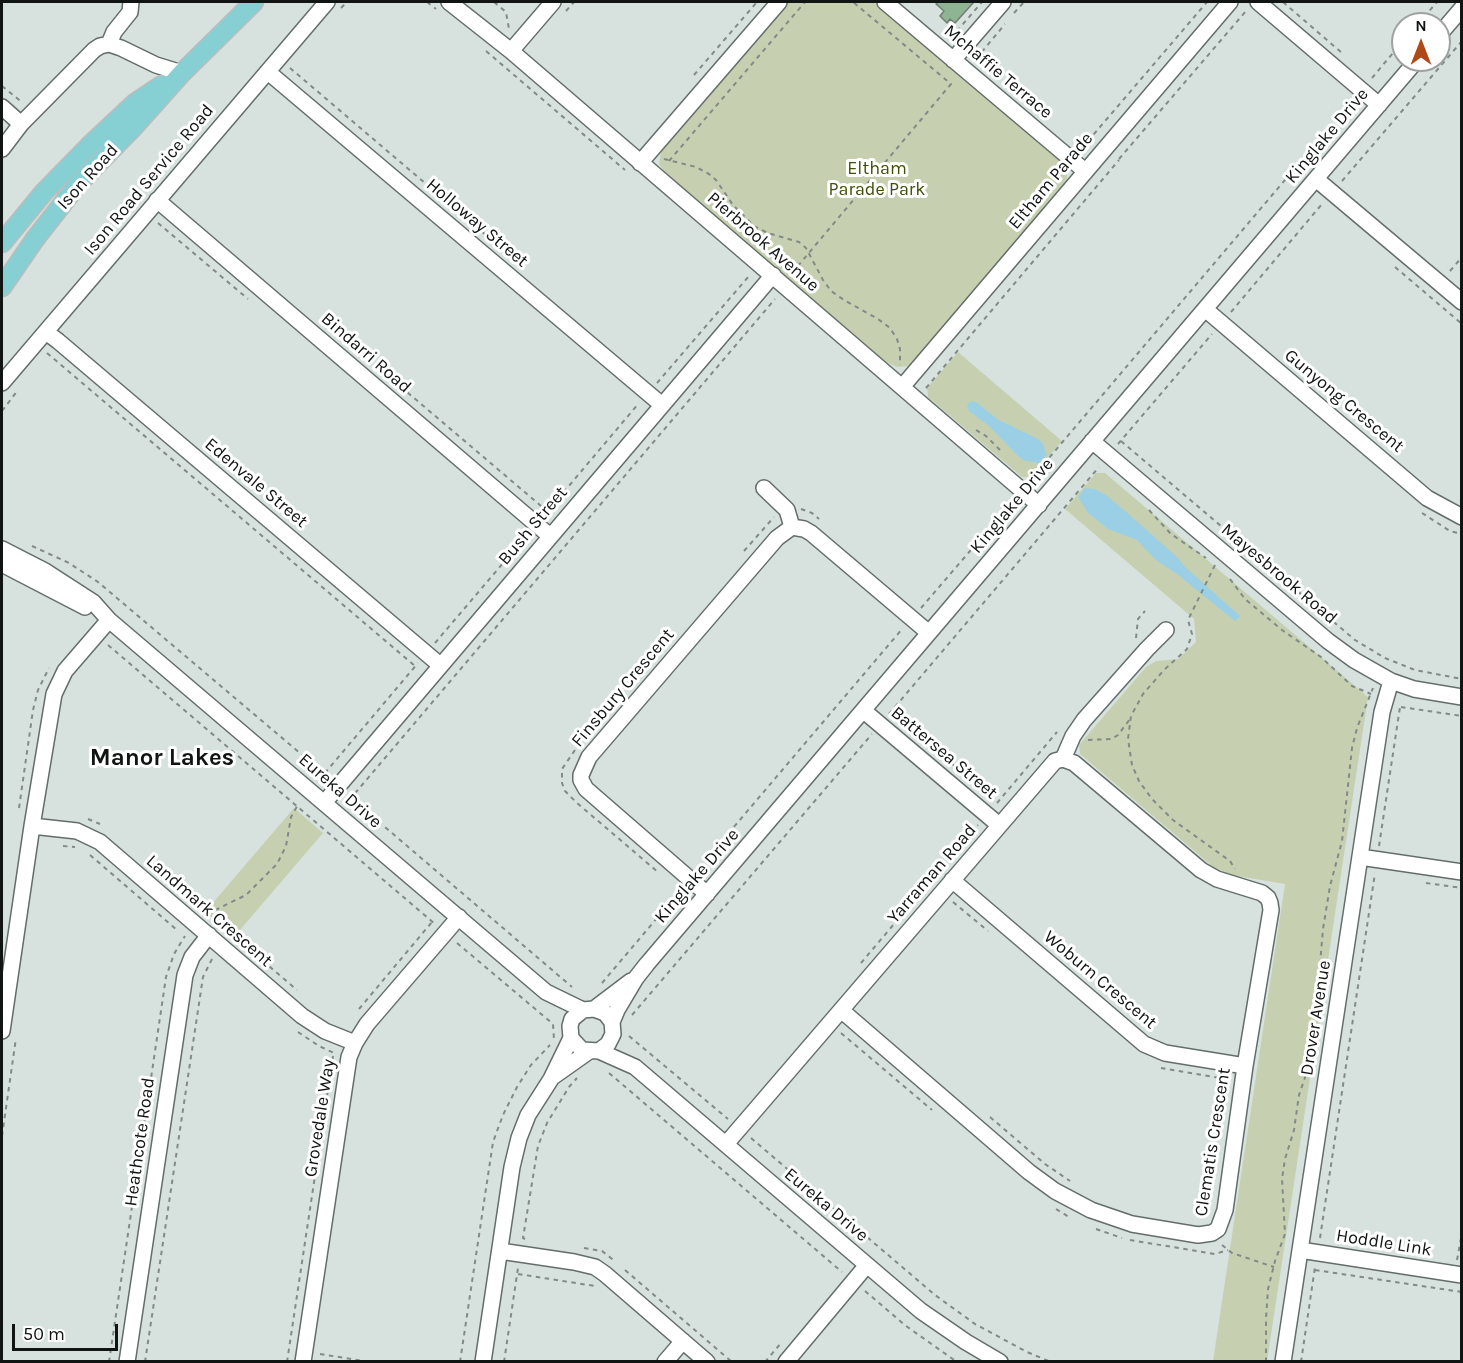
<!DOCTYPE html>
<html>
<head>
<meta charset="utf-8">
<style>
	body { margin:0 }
	#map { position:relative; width:1463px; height:1363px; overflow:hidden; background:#d7e2de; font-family:Karla,sans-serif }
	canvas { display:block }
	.frame { position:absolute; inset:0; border:3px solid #101413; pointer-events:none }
	.north { position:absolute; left:1391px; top:12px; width:60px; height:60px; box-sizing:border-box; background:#fff; border:2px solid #9fa1a1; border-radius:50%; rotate:0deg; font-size:16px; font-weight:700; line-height:24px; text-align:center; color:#101413 }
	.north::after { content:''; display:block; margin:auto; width:21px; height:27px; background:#ae4919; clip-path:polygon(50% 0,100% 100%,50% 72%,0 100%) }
	.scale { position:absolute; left:12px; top:1324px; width:106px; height:27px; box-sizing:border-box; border:3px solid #101413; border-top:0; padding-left:8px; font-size:18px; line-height:21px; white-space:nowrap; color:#101413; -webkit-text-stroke:4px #fff; paint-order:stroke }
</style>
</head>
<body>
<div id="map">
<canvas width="1463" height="1363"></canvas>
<div class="frame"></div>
<div class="north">N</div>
<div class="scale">50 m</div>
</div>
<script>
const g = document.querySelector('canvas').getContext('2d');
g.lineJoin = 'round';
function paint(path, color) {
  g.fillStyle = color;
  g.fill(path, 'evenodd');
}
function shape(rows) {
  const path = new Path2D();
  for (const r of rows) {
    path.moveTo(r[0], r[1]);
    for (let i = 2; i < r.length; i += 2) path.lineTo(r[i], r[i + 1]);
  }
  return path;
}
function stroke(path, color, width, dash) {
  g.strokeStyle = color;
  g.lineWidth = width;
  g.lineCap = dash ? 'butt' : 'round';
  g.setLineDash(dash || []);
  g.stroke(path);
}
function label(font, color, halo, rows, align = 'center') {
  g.font = font + ' Karla,sans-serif';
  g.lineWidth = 6;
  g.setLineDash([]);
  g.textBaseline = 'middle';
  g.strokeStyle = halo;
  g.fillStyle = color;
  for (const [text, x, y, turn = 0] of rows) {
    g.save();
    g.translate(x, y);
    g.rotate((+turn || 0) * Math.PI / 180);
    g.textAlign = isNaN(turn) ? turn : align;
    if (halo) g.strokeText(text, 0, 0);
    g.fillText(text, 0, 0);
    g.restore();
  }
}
const green = shape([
	[788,2,874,2,1060,160,1066,169,1067,179,1061,189,912,363,908,366,897,367,886,362,666,174,659,164,661,153,664,147],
	[958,352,1062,441,1031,477,1022,477,928,397,927,388],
	[1096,473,1105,473,1368,697,1267,1361,1213,1361,1285,884,1231,875,1212,866,1080,754,1079,745,1146,667,1156,661,1178,659,1196,642,1194,619,1065,509],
	[294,808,323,833,234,937,205,912]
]);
const water = shape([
	[971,401,976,402,997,419,1038,439,1042,442,1047,456,1041,463,1025,461,1019,457,988,425,969,411,967,405],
	[1085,488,1095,489,1106,495,1124,510,1178,558,1186,568,1240,616,1235,621,1177,574,1156,560,1137,540,1108,529,1099,522,1088,513,1078,497]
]);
const building = shape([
	[938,2,974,2,955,23,950,19,947,23,940,16,944,11,936,4,938,2]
]);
const path = shape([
	[427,2,436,9],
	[494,2,506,12,509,29],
	[1283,2,1342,53],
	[341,8,347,2],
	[566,11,574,2],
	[1014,13,1024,2],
	[1418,24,1437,2],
	[951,38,982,2],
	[486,51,625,170],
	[976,59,1005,24],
	[290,68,507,253],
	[694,75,757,2],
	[1372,78,1403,41],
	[2,86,23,103],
	[1082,148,1207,2],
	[664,159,696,167,709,174,716,180,733,205,754,226,768,233,799,242,806,248,823,280,831,291,844,300,878,319,890,328,897,339,900,349,900,365],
	[1119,159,1246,11],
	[669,161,805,2],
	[1342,181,1462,41],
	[158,223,248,299],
	[1395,267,1462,324],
	[1450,271,1462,257],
	[792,273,951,84,853,2],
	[1231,312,1322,204],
	[47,353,415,666],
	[387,375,547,511],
	[657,383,749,276],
	[926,388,1119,160],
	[2,411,18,390],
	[976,430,986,436,1001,451],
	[1121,441,1355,640,1385,658,1415,670,1462,679],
	[1118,444,1212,334],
	[1032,478,1352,101],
	[801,509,812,513,819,519],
	[1149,510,1171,534,1206,558],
	[546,513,639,403],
	[1422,513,1450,531,1462,534],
	[32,546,69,563,98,582,327,776],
	[744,551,774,517],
	[1215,565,1188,620,1192,634,1187,649,1164,670,1143,694,1131,716,1128,739,1132,765,1139,781,1152,799,1173,820,1230,861,1235,869],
	[1230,579,1245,599,1282,630,1321,657,1352,686,1371,694],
	[921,608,1013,501],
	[1136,638,1138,619,1145,611],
	[435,643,527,535],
	[108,645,435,924],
	[1401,707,1462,716],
	[890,712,957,768],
	[889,714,1099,467],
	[1088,740,1111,739,1118,735,1130,719],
	[575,750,562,769,562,783,565,791,577,803,659,873],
	[319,780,418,663],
	[349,796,351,798,775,299],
	[351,798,572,987],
	[997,803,1057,732],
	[19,808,33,710,38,690,49,668],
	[88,819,100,824],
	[63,846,75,847],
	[1379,846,1400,707],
	[90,855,177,930],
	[699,868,903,628],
	[1426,883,1462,888],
	[953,902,988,931],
	[201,908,297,990],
	[207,914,246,895,277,864,286,846,291,817,299,803],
	[457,943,553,1024,554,1040],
	[861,963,978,825],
	[602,983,680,891],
	[359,1009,432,922],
	[632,1015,872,734],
	[298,1032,319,1046,334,1053],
	[841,1033,932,1110],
	[629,1036,728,1119],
	[1161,1068,1226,1079],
	[609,1073,842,1272],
	[990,1117,1045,1164,1070,1181],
	[2,1136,16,1038],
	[751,1138,935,1295,975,1324,1027,1352,1051,1362],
	[1056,1209,1069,1217],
	[1096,1229,1122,1238],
	[1320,1238,1375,873],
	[525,1239,523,1238,538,1146,547,1123,569,1087,577,1078],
	[1130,1240,1215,1254,1228,1250],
	[1222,1245,1232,1253,1274,1267],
	[584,1248,602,1251,616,1262],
	[1457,1260,1462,1233],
	[625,1270,732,1362],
	[1315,1270,1462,1292],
	[518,1274,595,1286],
	[865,1291,906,1326,957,1362],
	[320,1354,370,1362],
	[109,1362,166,977,174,954,185,936],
	[145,1362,203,977,212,959],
	[287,1362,333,1056],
	[460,1362,493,1142,503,1115,517,1087,531,1065,550,1045],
	[504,1362,518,1268],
	[765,1362,781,1343],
	[1266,1362,1266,1318,1268,1289,1275,1261,1285,1234,1282,1179,1285,1159,1294,1130,1299,1095,1312,1057,1323,929,1330,886,1342,841,1352,748,1357,728,1373,688],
	[1301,1362,1315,1267]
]);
const minor = shape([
	[449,2,511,51,1039,505],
	[885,2,1085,171],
	[1258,2,1379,105],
	[1439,35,1462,8],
	[109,44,114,32,130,12,131,2],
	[511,51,553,2],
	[953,60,1003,2],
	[268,72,662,405],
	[2,107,21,124],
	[2,149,21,124,94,50,100,46,109,44,121,48,156,65,182,73],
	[640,163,779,2],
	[1316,179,1462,302],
	[157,200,550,536],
	[1205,309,1427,498,1462,517],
	[46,332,58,341,440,665],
	[2,383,327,2],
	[902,387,1230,2],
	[1092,441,1328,641,1354,660,1391,681,1414,689,1462,697],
	[764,488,787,510,792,527],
	[2,549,45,571,93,602,109,620,546,992,583,1010,594,1009,605,1013,612,1022,613,1034,608,1044,599,1051,582,1050,571,1038,570,1026,572,1019,583,1010],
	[2,564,85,607],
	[864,711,999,825],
	[324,803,773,275],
	[32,826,77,831,100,842,302,1016,325,1031,355,1043],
	[1360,857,1462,872],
	[952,880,1144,1044,1165,1053,1245,1066],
	[707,894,586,789,581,780,581,775,589,757,777,538,792,527,804,529,811,533,929,633],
	[594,1009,631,981],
	[841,1010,1029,1172,1055,1191,1091,1210,1132,1224,1198,1235,1212,1233,1218,1229,1225,1210,1245,1066,1271,910,1270,903,1268,898,1262,893,1217,879,1201,870,1074,763,1063,759],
	[612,1022,617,1010,636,978,647,964,1417,60],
	[2,1031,32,826,54,694,65,671,109,620],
	[599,1051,635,1067,921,1311,966,1342,1000,1362],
	[554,1076,588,1052],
	[726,1144,1055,761,1063,759,1073,736,1084,720,1147,649,1166,630],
	[1300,1250,1462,1275],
	[500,1251,574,1262,595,1267,605,1274,707,1362],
	[127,1362,185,975,192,957,209,935],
	[303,1362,349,1057,355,1043,367,1024,459,917],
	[483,1362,512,1167,519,1138,528,1115,551,1079,571,1038],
	[665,1362,683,1341],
	[786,1362,867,1265],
	[1283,1362,1382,712,1391,681]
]);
const major = shape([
	[2,243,44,192,89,146,135,103,162,85],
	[2,287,35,239,78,184,131,130,182,73,254,2]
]);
const streetNames = [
	["Mchaffie Terrace",998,72,40],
	["Kinglake Drive",1327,136,-50],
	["Ison Road",88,177,-48],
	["Ison Road Service Road",149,180,-50],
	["Eltham Parade",1051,181,-50],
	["Holloway Street",477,223,40],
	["Pierbrook Avenue",763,242,41],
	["Bindarri Road",366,353,41],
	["Gunyong Crescent",1344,401,40],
	["Edenvale Street",256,483,40],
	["Kinglake Drive",1012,506,-50],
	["Bush Street",533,526,-50],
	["Mayesbrook Road",1279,574,40],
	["Finsbury Crescent",623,688,-50],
	["Battersea Street",944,753,40],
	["Eureka Drive",340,791,41],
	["Yarraman Road",932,874,-49],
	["Kinglake Drive",697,876,-49],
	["Landmark Crescent",209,911,41],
	["Woburn Crescent",1100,980,40],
	["Drover Avenue",1316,1018,-81],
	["Grovedale Way",320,1118,-81],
	["Heathcote Road",140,1142,-82],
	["Clematis Crescent",1213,1142,-81],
	["Eureka Drive",826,1205,40],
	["Hoddle Link",1384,1243,9]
];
const parkNames = [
	["Eltham",877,169],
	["Parade Park",877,190]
];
const districtNames = [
	["Manor Lakes",162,758]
];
paint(green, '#c6d0b1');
paint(water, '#9acfe6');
paint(building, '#8eb492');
stroke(building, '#757c76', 1.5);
stroke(minor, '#636d6a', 18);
stroke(major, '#bcbdbd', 21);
stroke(path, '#828a88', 2, [4.5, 4.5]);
stroke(minor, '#fff', 15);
stroke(major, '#86cfd3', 18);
label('18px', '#101413', '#fff', streetNames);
label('18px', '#415006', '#fff', parkNames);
label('bold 24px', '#101413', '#fff', districtNames);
</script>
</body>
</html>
